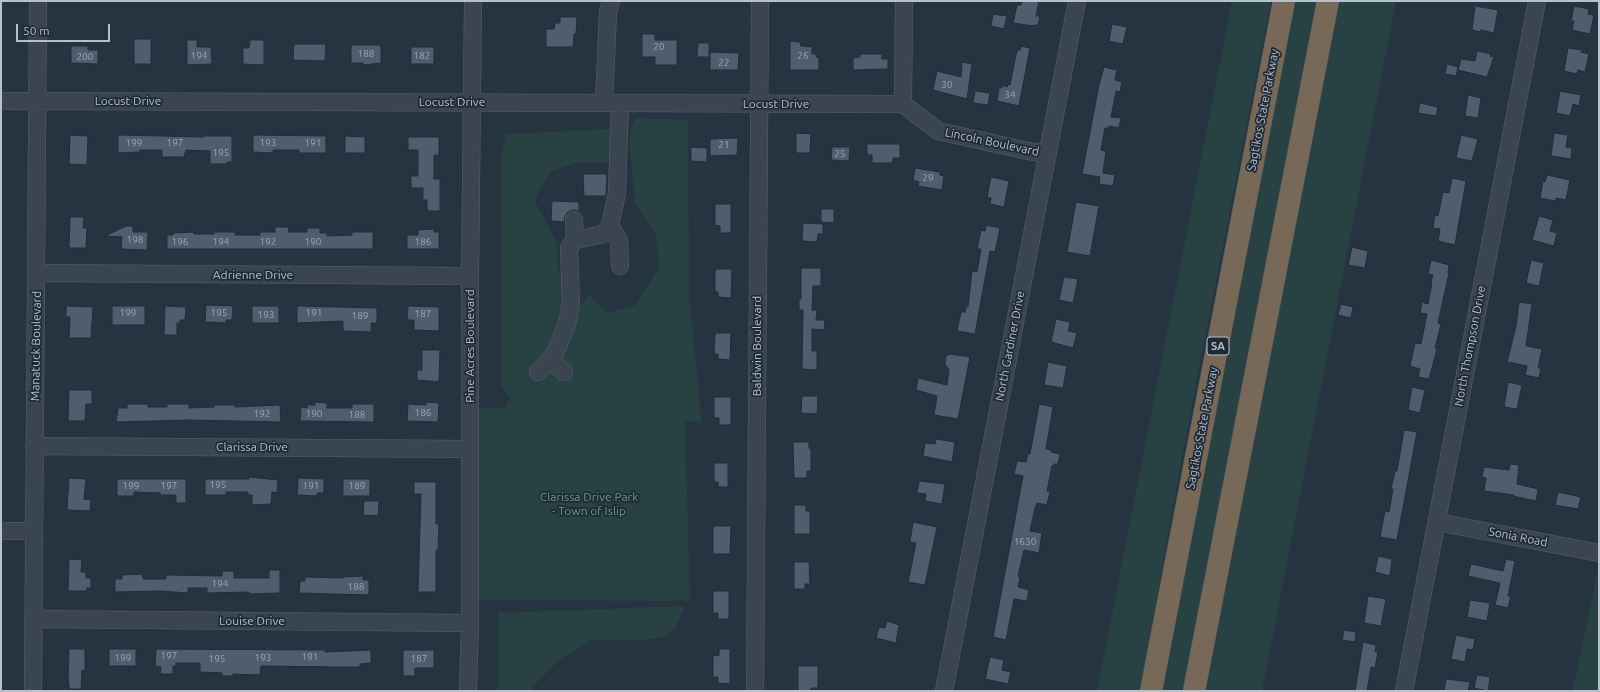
<!DOCTYPE html>
<html>
<head>
<meta charset="utf-8">
<style>
	body { margin:0 }
	#map { position:relative; width:1600px; height:692px; overflow:hidden; background:#263442; font-family:Ubuntu,sans-serif }
	canvas { display:block }
	.frame { position:absolute; inset:0; border:2px solid #b7c0cb; pointer-events:none }
	.scale { position:absolute; left:16px; top:24px; width:94px; height:18px; box-sizing:border-box; border:2px solid #b7c0cb; border-top:0; padding-left:5px; font-size:12px; line-height:14px; white-space:nowrap; color:#b7c0cb; -webkit-text-stroke:3px #1f2a37; paint-order:stroke }
</style>
</head>
<body>
<div id="map">
<canvas width="1600" height="692"></canvas>
<div class="frame"></div>
<div class="scale">50 m</div>
</div>
<script>
const g = document.querySelector('canvas').getContext('2d');
g.lineJoin = 'round';
function paint(path, color) {
  g.fillStyle = color;
  g.fill(path, 'evenodd');
}
function shape(rows) {
  const path = new Path2D();
  for (const r of rows) {
    path.moveTo(r[0], r[1]);
    for (let i = 2; i < r.length; i += 2) path.lineTo(r[i], r[i + 1]);
  }
  return path;
}
function stroke(path, color, width, dash) {
  g.strokeStyle = color;
  g.lineWidth = width;
  g.lineCap = dash ? 'butt' : 'round';
  g.setLineDash(dash || []);
  g.stroke(path);
}
function label(font, color, halo, rows, align = 'center') {
  g.font = font + ' Ubuntu,sans-serif';
  g.lineWidth = 3.5;
  g.setLineDash([]);
  g.textBaseline = 'middle';
  g.strokeStyle = halo;
  g.fillStyle = color;
  for (const [text, x, y, turn = 0] of rows) {
    g.save();
    g.translate(x, y);
    g.rotate((+turn || 0) * Math.PI / 180);
    g.textAlign = isNaN(turn) ? turn : align;
    if (halo) g.strokeText(text, 0, 0);
    g.fillText(text, 0, 0);
    g.restore();
  }
}
const green = shape([
	[1232,1,1271,1,1183,451,1140,691,1097,691],
	[1293,1,1320,1,1185,691,1161,691],
	[1338,1,1396,1,1262,691,1203,691],
	[635,118,688,120,689,296,698,384,701,423,685,421,690,601,470,600,470,408,505,408,510,397,501,386,502,349,501,157,506,134,610,129,611,162,577,163,551,171,534,200,556,241,558,268,577,309,589,295,606,313,636,305,659,268,656,234,635,203,629,137],
	[1597,573,1599,573,1599,691,1573,691],
	[684,606,676,627,664,637,644,640,592,640,560,659,532,687,531,691,498,691,498,613]
]);
const building = shape([
	[1022,1,1039,1,1036,16,1040,16,1038,25,1034,25,1034,26,1013,23,1017,5,1021,5,1022,1],
	[1475,6,1498,10,1494,33,1481,30,1480,32,1472,30,1475,6],
	[1574,6,1589,9,1588,14,1594,15,1590,34,1572,30,1574,21,1571,21,1574,6],
	[993,14,1007,16,1004,29,991,26,993,14],
	[560,17,577,17,576,34,574,34,573,47,546,47,546,29,554,29,555,23,560,23,560,17],
	[1112,24,1127,27,1123,44,1109,41,1112,24],
	[642,34,655,34,655,40,677,40,677,65,655,65,655,57,642,57,642,34],
	[134,39,151,39,151,64,134,64,134,39],
	[187,40,197,40,197,47,211,47,212,64,187,65,187,40],
	[250,40,264,40,264,65,243,64,243,48,249,48,250,40],
	[790,41,800,42,801,46,812,47,812,54,816,54,816,57,819,58,819,70,790,70,790,41],
	[698,43,709,43,709,57,697,57,698,43],
	[294,44,326,44,325,61,293,60,294,44],
	[351,45,381,45,381,63,363,65,363,63,351,63,351,45],
	[71,46,88,46,88,50,98,50,98,64,71,63,71,46],
	[1021,46,1030,48,1019,106,997,101,999,88,1002,88,1002,85,1007,87,1008,84,1010,85,1017,50,1020,50,1021,46],
	[411,47,434,47,434,64,411,64,411,47],
	[1568,48,1582,50,1581,52,1589,54,1585,72,1578,70,1577,74,1564,71,1568,48],
	[1477,51,1491,54,1490,56,1494,57,1487,77,1458,70,1461,59,1475,61,1477,51],
	[710,52,739,53,738,70,710,70,710,52],
	[860,54,882,54,882,59,888,59,888,69,853,70,853,58,860,57,860,54],
	[962,62,972,64,967,99,933,90,937,71,961,77,962,62],
	[1447,64,1458,67,1456,76,1445,74,1447,64],
	[1104,67,1117,70,1115,80,1122,82,1120,92,1116,91,1111,117,1121,118,1119,128,1109,126,1109,128,1105,128,1101,150,1106,151,1103,173,1115,175,1113,186,1099,184,1100,177,1082,174,1099,85,1104,67],
	[975,91,990,93,988,105,973,103,975,91],
	[1560,91,1581,95,1579,106,1573,104,1570,116,1556,113,1560,91],
	[1468,95,1481,98,1478,118,1465,116,1468,95],
	[1420,103,1438,107,1436,116,1418,113,1420,103],
	[796,133,811,134,810,153,796,153,796,133],
	[1554,133,1568,135,1566,147,1572,148,1571,159,1551,156,1554,133],
	[70,135,88,136,87,165,69,164,70,135],
	[118,135,204,137,204,136,232,136,232,162,227,162,227,164,210,164,210,151,186,150,184,157,162,157,162,150,140,150,140,152,118,153,118,135],
	[253,135,326,136,326,153,299,153,299,150,273,150,273,153,253,152,253,135],
	[1461,135,1478,139,1472,161,1456,158,1461,135],
	[345,136,365,137,365,153,345,153,345,136],
	[408,137,439,137,439,155,434,155,434,179,440,179,440,211,427,211,427,200,423,200,423,188,411,188,411,176,418,176,418,150,408,150,408,137],
	[738,138,737,155,710,156,710,139,738,138],
	[867,144,900,144,900,158,893,158,893,163,872,163,872,155,867,155,867,144],
	[691,147,707,148,707,162,691,161,691,147],
	[832,147,850,147,849,161,831,160,832,147],
	[915,168,940,172,940,175,944,176,942,190,918,186,919,182,913,180,915,168],
	[583,174,607,174,606,196,584,196,583,174],
	[1547,175,1570,180,1566,200,1556,198,1556,201,1540,198,1543,181,1545,182,1547,175],
	[991,177,1009,181,1004,207,990,204,991,198,987,197,991,177],
	[1452,178,1466,181,1455,245,1438,241,1440,229,1433,228,1435,215,1438,216,1443,192,1449,193,1452,178],
	[552,201,579,202,579,211,573,210,568,212,565,216,564,222,551,221,552,201],
	[1076,202,1099,206,1090,256,1067,252,1076,202],
	[715,204,731,204,731,233,720,233,720,226,715,225,715,204],
	[821,209,834,209,834,223,821,222,821,209],
	[1539,216,1553,220,1550,231,1557,233,1554,246,1532,240,1539,216],
	[70,217,84,217,83,228,87,228,86,248,69,248,70,217],
	[803,223,823,224,823,234,818,234,817,242,802,241,803,223],
	[986,225,1000,228,995,252,990,251,975,334,957,331,961,312,965,312,966,306,968,307,972,271,977,272,981,249,977,249,981,230,985,231,986,225],
	[126,226,133,226,133,232,148,232,147,250,121,249,122,237,105,236,126,226],
	[275,227,289,227,288,232,307,232,307,228,320,228,320,233,327,233,327,236,352,235,352,232,373,232,373,249,167,249,167,235,173,235,173,233,194,232,194,234,214,234,214,232,235,232,235,235,260,235,260,232,275,232,275,227],
	[434,229,434,232,439,232,439,249,407,249,407,235,418,235,418,230,434,229],
	[1352,247,1368,251,1365,268,1348,265,1352,247],
	[1431,260,1449,265,1448,273,1449,273,1438,323,1441,324,1435,348,1437,349,1429,379,1418,377,1420,369,1410,366,1415,343,1421,344,1427,314,1420,313,1422,302,1428,304,1432,283,1431,282,1433,275,1428,274,1431,260],
	[1531,260,1544,263,1539,286,1526,283,1531,260],
	[801,268,821,268,821,286,813,286,812,310,817,310,816,320,825,320,824,330,812,329,812,351,817,351,817,370,802,369,803,310,799,310,799,299,801,299,801,268],
	[715,269,732,269,731,298,718,297,718,292,715,292,715,269],
	[1064,277,1078,279,1073,303,1059,300,1064,277],
	[1519,302,1532,304,1526,346,1542,349,1538,368,1541,368,1539,378,1525,375,1527,366,1507,362,1516,326,1519,302],
	[1341,304,1353,307,1351,318,1338,315,1341,304],
	[206,305,233,306,232,320,226,320,226,323,205,322,206,305],
	[66,306,93,307,91,338,69,338,70,317,66,317,66,306],
	[112,306,145,306,145,325,112,325,112,306],
	[165,306,186,307,185,320,180,320,180,323,177,323,177,335,164,335,165,306],
	[252,306,279,306,279,323,252,323,252,306],
	[297,306,377,308,377,323,371,323,371,332,343,331,343,321,297,323,297,306],
	[408,306,439,307,439,331,414,330,414,320,407,320,408,306],
	[1056,319,1070,322,1068,331,1077,333,1073,348,1051,342,1056,319],
	[715,333,731,333,730,360,718,359,718,354,714,354,715,333],
	[422,350,440,350,439,382,417,380,417,370,422,370,422,350],
	[950,354,970,357,958,419,934,415,937,396,916,390,918,378,947,385,949,370,945,364,946,356,950,354],
	[1048,362,1067,366,1063,388,1044,385,1048,362],
	[1508,382,1522,385,1517,409,1504,407,1508,382],
	[1412,387,1425,390,1420,413,1408,410,1412,387],
	[69,390,92,390,92,404,86,404,85,421,68,421,69,390],
	[802,396,818,396,817,414,801,413,802,396],
	[714,397,731,397,731,425,719,425,719,418,714,418,714,397],
	[315,402,327,403,327,408,352,408,352,404,374,404,374,422,300,421,301,407,307,408,307,405,315,405,315,402],
	[426,402,439,403,438,422,407,421,408,404,426,405,426,402],
	[127,404,148,404,148,407,167,407,167,404,189,404,189,408,214,407,214,405,235,405,235,407,280,405,281,422,189,420,116,422,118,408,127,408,127,404],
	[1039,404,1053,407,1046,449,1052,450,1051,452,1060,454,1058,464,1054,464,1054,466,1052,466,1047,491,1050,491,1047,505,1037,503,1035,508,1030,531,1042,533,1039,553,1024,550,1018,576,1020,577,1018,587,1029,590,1027,601,1014,599,1006,640,993,637,1023,476,1014,474,1017,461,1026,462,1028,454,1030,454,1039,404],
	[1404,430,1417,432,1397,540,1380,537,1385,511,1389,512,1393,489,1391,489,1395,471,1397,471,1404,430],
	[936,439,955,442,952,462,923,456,925,443,935,444,936,439],
	[793,442,809,442,809,448,811,449,811,471,807,471,807,478,794,478,793,442],
	[714,463,728,463,728,487,718,487,718,482,714,482,714,463],
	[1510,464,1519,465,1517,484,1538,489,1536,501,1513,496,1514,495,1484,491,1486,478,1482,477,1484,467,1509,470,1510,464],
	[249,477,278,480,277,493,272,492,271,504,252,505,252,495,248,495,248,492,226,492,226,495,205,495,205,479,249,479,249,477],
	[69,478,86,479,84,499,91,500,90,511,67,510,69,478],
	[298,478,324,479,324,493,317,493,317,496,297,495,298,478],
	[117,479,186,479,186,503,176,503,176,495,160,495,160,493,134,492,134,496,117,496,117,479],
	[343,479,370,479,370,496,343,496,343,479],
	[919,481,945,484,942,504,925,501,926,494,917,493,919,481],
	[414,482,436,482,436,524,439,524,438,550,436,550,436,592,418,592,421,494,414,494,414,482],
	[1558,492,1581,497,1578,509,1555,505,1558,492],
	[364,501,379,501,378,516,363,515,364,501],
	[794,505,806,505,806,511,810,511,810,534,794,534,794,505],
	[913,522,937,527,925,585,908,582,916,543,910,542,913,522],
	[713,526,731,526,730,554,713,554,713,526],
	[1378,556,1392,559,1390,576,1375,572,1378,556],
	[69,559,82,560,81,572,86,572,86,578,91,578,91,588,87,588,87,591,68,591,69,559],
	[1506,559,1515,561,1508,596,1511,596,1508,608,1495,605,1500,583,1468,576,1471,564,1503,571,1506,559],
	[794,562,809,562,810,584,805,584,805,589,794,589,794,562],
	[269,570,280,570,280,593,249,594,249,592,207,593,207,588,188,588,188,593,161,591,115,592,115,579,122,579,122,575,142,574,143,579,166,579,166,575,222,576,222,571,234,571,234,578,269,578,269,570],
	[363,576,363,580,369,580,369,595,299,593,300,581,305,581,305,577,343,578,343,577,363,576],
	[713,591,729,591,729,619,718,619,718,613,713,613,713,591],
	[1368,596,1386,599,1381,626,1364,623,1368,596],
	[1470,600,1490,603,1487,621,1467,617,1470,600],
	[887,621,899,625,896,643,876,638,879,627,885,628,887,621],
	[1344,630,1356,632,1355,642,1342,640,1344,630],
	[1456,635,1475,639,1473,650,1467,649,1465,662,1451,659,1456,635],
	[1363,642,1376,645,1375,652,1378,652,1375,668,1371,667,1367,691,1355,691,1363,642],
	[69,649,85,649,85,671,82,670,81,689,69,689,69,682,68,681,69,649],
	[109,649,136,649,136,666,109,666,109,649],
	[156,649,325,650,325,652,371,650,371,663,360,664,360,667,340,667,261,666,260,675,233,674,233,676,222,676,222,673,200,672,200,663,176,663,176,666,173,666,173,674,160,674,161,667,155,666,156,649],
	[719,649,730,649,730,684,718,683,718,677,713,677,713,655,719,656,719,649],
	[403,650,434,650,434,668,415,668,415,676,403,676,403,650],
	[990,657,1004,660,1002,670,1011,672,1008,684,985,679,990,657],
	[798,666,818,666,818,688,811,688,811,691,798,691,798,666],
	[1477,675,1490,677,1488,691,1474,688,1477,675],
	[1446,679,1470,682,1468,691,1444,691,1446,679]
]);
const minor = shape([
	[904,1,903,104,938,131,1028,151,1048,154],
	[1,101,903,104],
	[604,103,608,12,611,1],
	[620,103,617,193,610,225,619,241,620,266],
	[574,220,575,240,604,234,610,225],
	[36,273,470,276],
	[538,372,550,360],
	[564,372,550,360,557,349,567,324,571,304,569,248,575,240],
	[34,446,470,449],
	[1437,522,1599,553],
	[1,531,34,531],
	[33,619,470,623],
	[33,691,38,1],
	[468,691,470,623,470,276,473,1],
	[755,691,760,1],
	[944,691,1077,1],
	[1404,691,1537,1]
]);
const highway = shape([
	[1151,691,1284,1],
	[1194,691,1328,1]
]);
const numberNames = [
	["20",659,47],
	["188",366,54],
	["194",199,56],
	["182",422,56],
	["26",803,56],
	["200",85,57],
	["22",724,63],
	["30",947,85],
	["34",1010,95],
	["199",134,143],
	["197",175,143],
	["193",268,143],
	["191",313,143],
	["21",724,145],
	["195",221,153],
	["25",840,154],
	["29",928,178],
	["198",135,240],
	["196",180,242],
	["194",221,242],
	["192",268,242],
	["190",313,242],
	["186",423,242],
	["199",128,313],
	["195",219,313],
	["191",314,313],
	["187",423,314],
	["193",266,315],
	["189",360,316],
	["186",423,413],
	["192",262,414],
	["190",314,414],
	["188",357,415],
	["195",218,485],
	["199",131,486],
	["197",169,486],
	["191",311,486],
	["189",357,486],
	["1630",1025,542],
	["194",220,584],
	["188",356,587],
	["197",169,656],
	["191",310,657],
	["199",123,658],
	["193",263,658],
	["195",217,659],
	["187",419,659]
];
const shields = [
	[1218,346,22]
];
const shieldNames = [
	["SA",1218,346]
];
const streetNames = [
	["Locust Drive",128,101],
	["Locust Drive",452,102],
	["Locust Drive",776,104],
	["Sagtikos State Parkway",1263,110,-79],
	["Lincoln Boulevard",992,142,12],
	["Adrienne Drive",253,275],
	["Manatuck Boulevard",36,346,-89],
	["Pine Acres Boulevard",470,346,-90],
	["Baldwin Boulevard",757,346,-90],
	["North Gardiner Drive",1010,346,-79],
	["North Thompson Drive",1470,346,-79],
	["Sagtikos State Parkway",1202,428,-79],
	["Clarissa Drive",252,447],
	["Sonia Road",1518,537,11],
	["Louise Drive",252,621]
];
const parkNames = [
	["Clarissa Drive Park",589,497],
	["- Town of Islip",589,511]
];
paint(green, '#284243');
paint(building, '#4f5d6d');
stroke(building, '#212c39', 1);
stroke(minor, '#58636f', 18);
stroke(highway, '#45505c', 23);
stroke(minor, '#3a4551', 17);
stroke(highway, '#776857', 22);
label('10px', '#9da7b4', null, numberNames);
for (const [x, y, w] of shields) {
  const box = new Path2D();
  box.roundRect(x - w / 2, y - 9, w, 18, 3);
  g.fillStyle = '#1f2a37';
  g.fill(box);
  stroke(box, '#b7c0cb', 1);
}
label('bold 11px', '#b7c0cb', null, shieldNames);
label('12px', '#b7c0cb', '#1f2a37', streetNames);
label('12px', '#6e9d75', '#1f2a37', parkNames);
</script>
</body>
</html>
